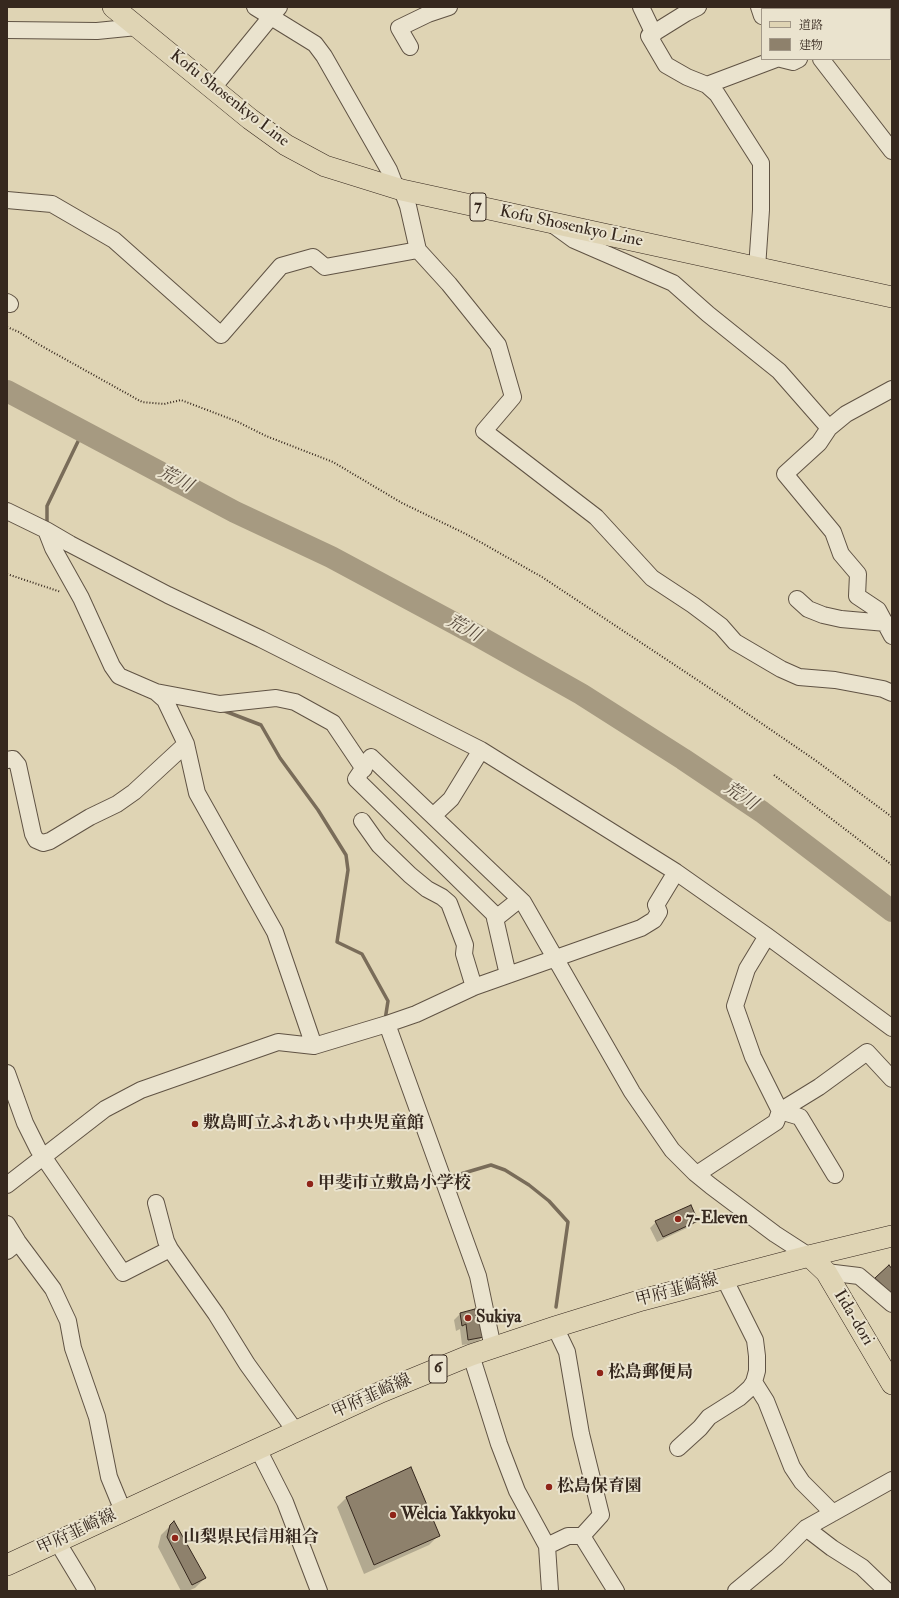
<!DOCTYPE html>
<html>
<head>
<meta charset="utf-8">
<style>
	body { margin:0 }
	#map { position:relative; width:899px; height:1598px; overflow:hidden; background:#dfd4b4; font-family:"IM FELL Double Pica","Noto Serif JP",serif }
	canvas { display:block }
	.frame { position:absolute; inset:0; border:8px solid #36281e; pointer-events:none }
	.legend { position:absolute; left:761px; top:8px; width:130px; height:52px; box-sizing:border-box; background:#eae3ce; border:1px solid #a29888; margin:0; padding:5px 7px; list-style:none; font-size:12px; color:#36281e }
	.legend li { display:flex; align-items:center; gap:8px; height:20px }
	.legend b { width:20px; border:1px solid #a29888 }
</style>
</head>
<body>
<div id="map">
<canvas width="899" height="1598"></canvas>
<div class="frame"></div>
<ul class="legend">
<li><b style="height:5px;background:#dfd4b4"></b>道路</li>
<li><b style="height:11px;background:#8e816c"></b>建物</li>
</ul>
</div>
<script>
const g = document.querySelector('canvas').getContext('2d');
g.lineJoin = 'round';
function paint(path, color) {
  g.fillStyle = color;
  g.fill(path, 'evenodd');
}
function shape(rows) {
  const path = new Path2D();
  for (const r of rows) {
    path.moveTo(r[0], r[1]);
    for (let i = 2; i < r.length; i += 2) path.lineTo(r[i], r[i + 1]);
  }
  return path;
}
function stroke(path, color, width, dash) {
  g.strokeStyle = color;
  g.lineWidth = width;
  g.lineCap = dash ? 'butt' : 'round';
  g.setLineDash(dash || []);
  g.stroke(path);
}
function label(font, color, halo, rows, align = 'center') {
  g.font = font + ' "IM FELL Double Pica","Noto Serif JP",serif';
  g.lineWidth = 4;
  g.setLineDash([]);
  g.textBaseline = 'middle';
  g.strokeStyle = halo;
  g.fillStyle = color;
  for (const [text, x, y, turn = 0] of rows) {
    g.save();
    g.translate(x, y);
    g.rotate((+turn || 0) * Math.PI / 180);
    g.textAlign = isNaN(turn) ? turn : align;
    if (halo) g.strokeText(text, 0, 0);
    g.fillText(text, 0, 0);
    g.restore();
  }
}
const shadow = shape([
	[697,1220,691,1226,657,1242,650,1228,656,1222],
	[474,1310,475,1320,483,1336,477,1343,462,1345,460,1329,456,1331,454,1320,460,1314],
	[346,1498,438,1536,429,1545,364,1574,337,1507],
	[174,1522,205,1578,195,1588,188,1591,181,1591,158,1547,161,1535]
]);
const stream = shape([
	[49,525,47,522,47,506,83,431],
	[222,710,261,725,280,758,318,810,346,855,348,870,337,942,362,954,388,1001,385,1020],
	[447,1178,491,1165,505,1170,529,1185,549,1201,568,1222,556,1307]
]);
const river = shape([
	[7,391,235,512,331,557,480,637,581,694,683,759,762,812,892,911]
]);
const building = shape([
	[691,1205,698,1221,663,1237,655,1221,691,1205],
	[889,1265,892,1269,892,1294,875,1278,889,1265],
	[475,1309,476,1319,480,1319,484,1337,468,1340,466,1324,462,1326,460,1313,475,1309],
	[411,1467,440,1536,374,1565,346,1497,411,1467],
	[174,1521,206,1578,192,1585,167,1537,170,1525,174,1521]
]);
const path = shape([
	[7,327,19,332,38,344,142,402,164,404,181,400,236,421,266,436,333,462,402,503,466,534,542,577,723,697,815,760,892,817],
	[7,574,61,592],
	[774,775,892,865]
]);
const minor = shape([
	[255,7,315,44,324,56,389,170,396,188],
	[641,7,654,34],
	[698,7,686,13,649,36,666,65,687,77,707,85,717,94,761,163,761,210,757,268],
	[759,7,762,16],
	[890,14,892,13],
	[7,30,97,31,137,27],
	[410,47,399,28,428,14,449,7],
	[781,59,793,62,799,59],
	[821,59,892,151],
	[707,85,776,59],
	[212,89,279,7],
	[402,190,408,206,418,250,449,284,498,345,513,397,484,431,596,517,652,578,693,605,721,626,735,642,781,669,799,677,835,680,883,689,892,693],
	[7,200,52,204,114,240,221,335,281,266,313,257,325,267,418,250],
	[552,224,574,240,673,283,708,314,779,371,829,428],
	[7,302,10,304],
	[892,389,846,414,829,428,819,443,785,474,833,532,841,554,858,574,857,596,878,610,892,636],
	[7,511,46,530,70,544,168,595,261,639,481,750,676,872,767,936,892,1028],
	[46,530,53,548,81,598,112,666,119,676,156,692,165,700,186,744,197,793,275,932,314,1046],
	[797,599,808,609,823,615,841,619,886,623],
	[156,692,220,704,276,698,295,702,333,723,364,769],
	[7,760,13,759,18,765,33,834,36,840,43,843,50,841,90,817,117,804,134,792,186,744],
	[433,816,451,799,481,750],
	[362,821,379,845,410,875,427,889,442,897,449,903,465,945,464,954,474,987],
	[495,919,520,899],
	[767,936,747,969,735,1006,753,1057,780,1111,800,1117,835,1175],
	[508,975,494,914,356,779,371,757,523,902,632,1092,672,1150,695,1173,711,1186,775,1234,809,1256],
	[387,1024,478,1276,493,1348],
	[7,1073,25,1123,38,1149,123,1273,170,1249],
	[697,1174,776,1122,780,1111,819,1087,867,1052,892,1079],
	[7,1185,105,1109,141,1090,278,1042,314,1046,387,1024,416,1014,474,987,641,928,654,920,659,912,656,905,676,872],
	[156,1203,166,1241,170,1249,216,1314,247,1364,296,1432],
	[7,1224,18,1242,53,1289,68,1321,73,1348,97,1417,109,1477,123,1511],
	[7,1251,18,1242],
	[826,1272,859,1276,892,1304],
	[471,1355,499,1444,517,1491,547,1546,550,1591],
	[754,1382,766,1401,792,1467,802,1482,833,1513],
	[678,1448,700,1428,709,1417,739,1398,750,1388,754,1382,757,1371,757,1356,755,1340,724,1278],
	[258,1449,285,1502,319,1591],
	[806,1528,832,1548,862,1567,887,1591],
	[582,1536,616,1591],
	[58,1543,87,1591],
	[547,1546,568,1536,582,1536,601,1515,581,1434,567,1352,555,1327],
	[736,1591,777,1557,806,1528,892,1480]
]);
const major = shape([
	[113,7,250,119,286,145,325,166,402,190,892,297],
	[809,1256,826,1272,892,1384],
	[7,1565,381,1392,471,1355,555,1327,642,1300,809,1256,892,1236]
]);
const markers = [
	[195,1124,4,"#8f2418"],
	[310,1184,4,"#8f2418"],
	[678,1219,4,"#8f2418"],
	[468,1318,4,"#8f2418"],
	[600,1373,4,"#8f2418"],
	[549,1487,4,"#8f2418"],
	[393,1515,4,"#8f2418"],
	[175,1538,4,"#8f2418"]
];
const shields = [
	[478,207,16],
	[438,1369,18]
];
const shieldNames = [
	["7",478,207],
	["6",438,1369]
];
const streetNames = [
	["Kofu Shosenkyo Line",229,99,38],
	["Kofu Shosenkyo Line",571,227,12],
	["甲府韮崎線",677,1291,-15],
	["Iida-dori",853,1318,59],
	["甲府韮崎線",372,1397,-24],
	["甲府韮崎線",77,1533,-25]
];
const poiNames = [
	["敷島町立ふれあい中央児童館",203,1124],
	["甲斐市立敷島小学校",318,1184],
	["7-Eleven",686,1219],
	["Sukiya",476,1318],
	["松島郵便局",608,1373],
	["松島保育園",557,1487],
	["Welcia Yakkyoku",401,1515],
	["山梨県民信用組合",183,1538]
];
const waterNames = [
	["荒川",175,480,28],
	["荒川",463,629,29],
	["荒川",740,797,33]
];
paint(shadow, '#0003');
stroke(stream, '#796c59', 3.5);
stroke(river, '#a69a81', 22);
paint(building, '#8e816c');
stroke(building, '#36281e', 1);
stroke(minor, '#605344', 18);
stroke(major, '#36281e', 22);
stroke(path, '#36281e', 2, [1, 2]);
stroke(minor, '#eae3ce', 16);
stroke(major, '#dfd4b4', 21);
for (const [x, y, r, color] of markers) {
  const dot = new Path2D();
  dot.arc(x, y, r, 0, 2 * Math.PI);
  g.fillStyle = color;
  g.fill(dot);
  stroke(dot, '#eae3ce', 1.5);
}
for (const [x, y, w] of shields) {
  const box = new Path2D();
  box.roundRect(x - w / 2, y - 14, w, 28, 3);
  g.fillStyle = '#eae3ce';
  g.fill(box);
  stroke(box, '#36281e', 1);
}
label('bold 16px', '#36281e', null, shieldNames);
label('17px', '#36281e', '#eae3ce', streetNames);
label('bold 17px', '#36281e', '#eae3ce', poiNames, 'left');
label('italic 18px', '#584a3c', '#eae3ce', waterNames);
</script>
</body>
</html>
